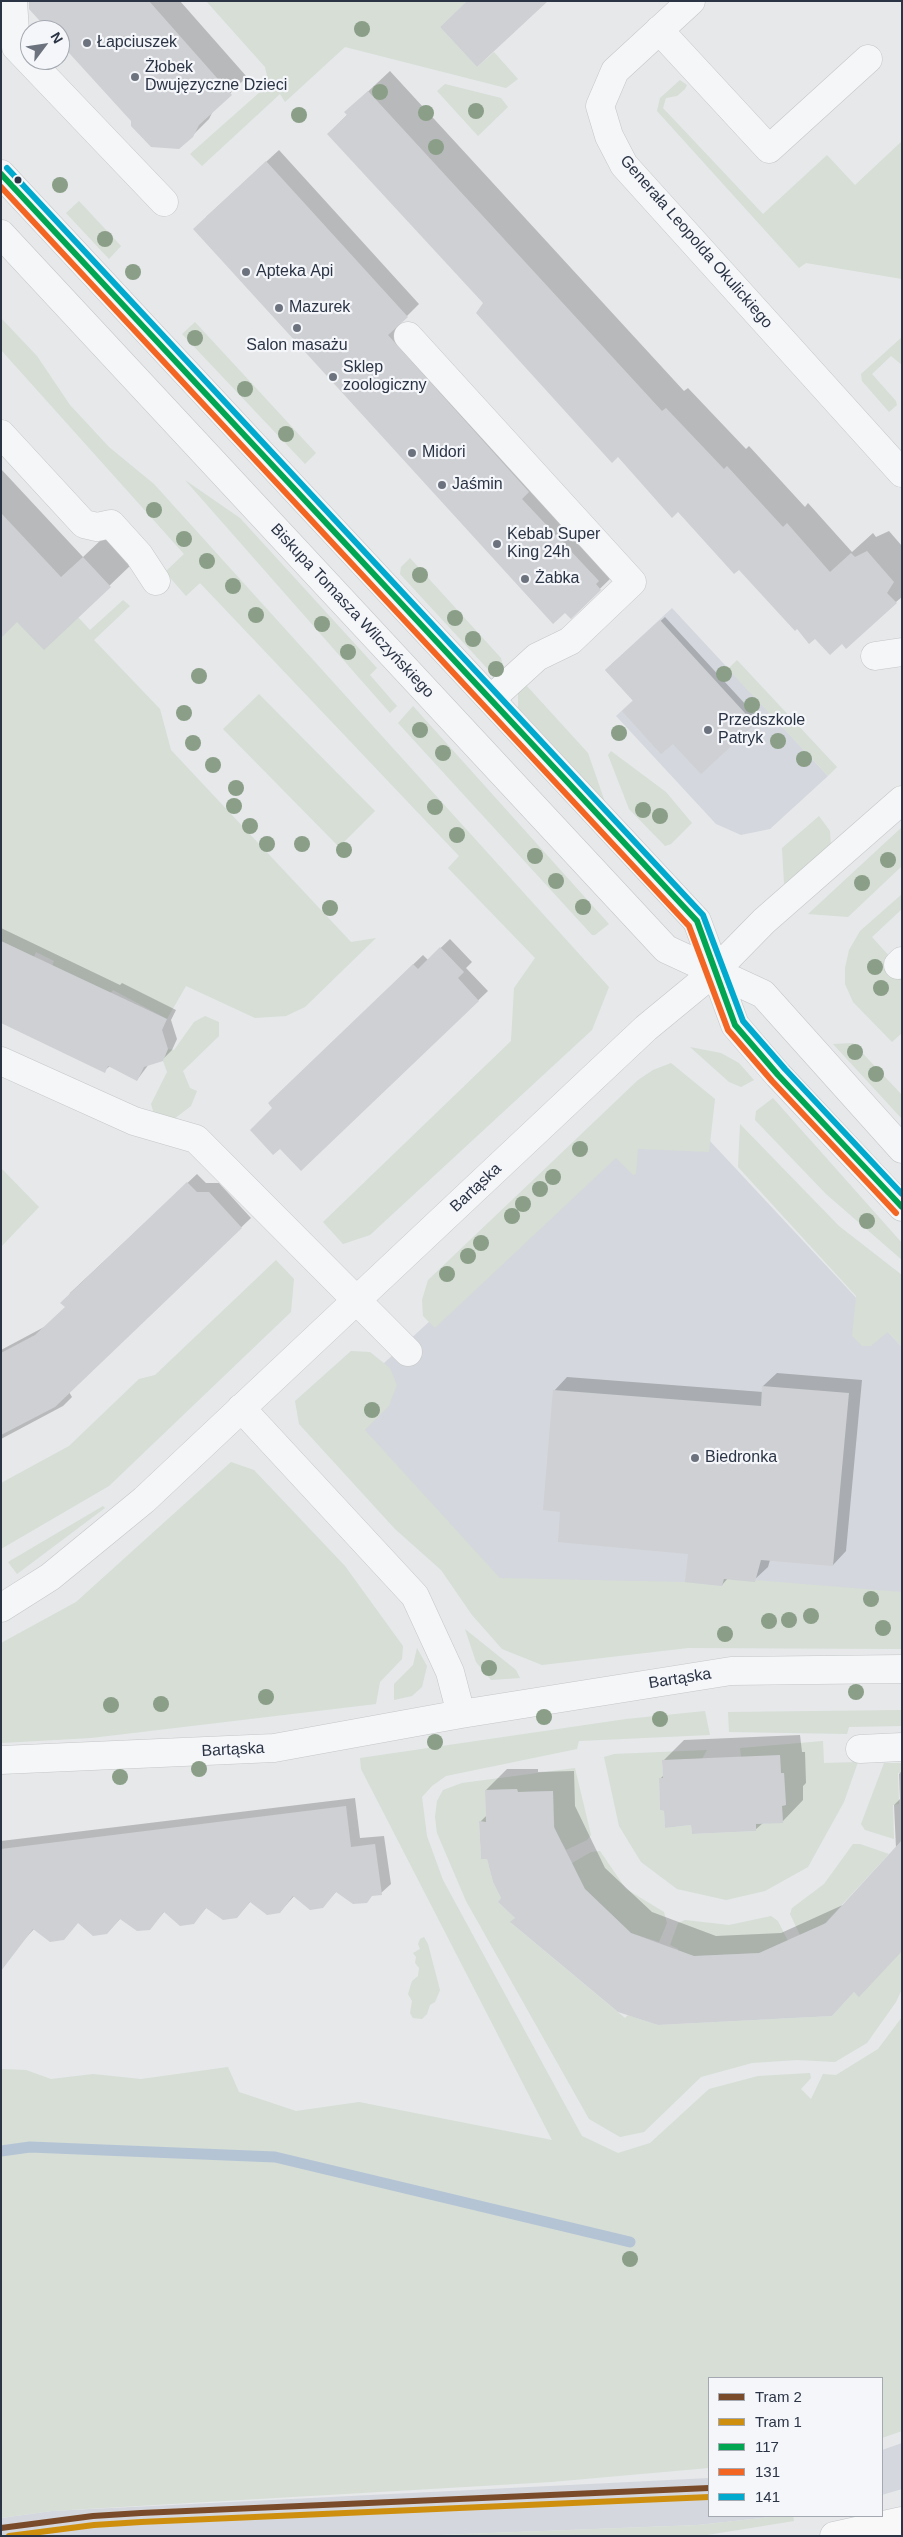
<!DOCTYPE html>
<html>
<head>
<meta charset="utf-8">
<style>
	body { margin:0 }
	#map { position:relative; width:903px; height:2537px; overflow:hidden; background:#e6e8ea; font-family:Helvetica,sans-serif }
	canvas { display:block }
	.frame { position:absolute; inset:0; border:2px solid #2b3445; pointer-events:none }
	.legend { position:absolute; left:708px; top:2377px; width:175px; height:140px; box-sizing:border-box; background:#f4f6f9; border:1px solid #a4a8b1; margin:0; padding:6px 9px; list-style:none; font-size:15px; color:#2b3445 }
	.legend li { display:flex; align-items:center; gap:10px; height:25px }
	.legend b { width:25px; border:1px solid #a4a8b1 }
	.north { position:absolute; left:20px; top:20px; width:50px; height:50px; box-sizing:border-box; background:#f4f6f9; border:1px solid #a4a8b1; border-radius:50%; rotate:59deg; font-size:14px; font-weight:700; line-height:20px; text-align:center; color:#2b3445 }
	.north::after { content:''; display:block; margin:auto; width:18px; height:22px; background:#6c737f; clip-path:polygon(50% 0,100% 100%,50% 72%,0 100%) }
</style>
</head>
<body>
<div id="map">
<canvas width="903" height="2537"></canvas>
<div class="frame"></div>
<ul class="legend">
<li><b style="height:6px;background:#7a4b2a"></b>Tram 2</li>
<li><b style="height:6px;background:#ce8f0e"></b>Tram 1</li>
<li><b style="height:6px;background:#00a651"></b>117</li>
<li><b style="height:6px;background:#f26522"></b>131</li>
<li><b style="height:6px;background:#00a9ce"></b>141</li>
</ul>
<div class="north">N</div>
</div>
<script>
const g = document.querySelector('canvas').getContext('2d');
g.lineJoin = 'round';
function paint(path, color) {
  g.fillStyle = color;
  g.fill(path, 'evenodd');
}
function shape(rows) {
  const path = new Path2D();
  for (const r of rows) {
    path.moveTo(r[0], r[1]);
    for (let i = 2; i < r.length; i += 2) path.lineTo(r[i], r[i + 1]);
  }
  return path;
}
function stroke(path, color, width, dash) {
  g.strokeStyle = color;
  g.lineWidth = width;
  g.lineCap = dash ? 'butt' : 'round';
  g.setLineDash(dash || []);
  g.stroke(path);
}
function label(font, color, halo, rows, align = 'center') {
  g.font = font + ' Helvetica,sans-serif';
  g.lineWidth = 4.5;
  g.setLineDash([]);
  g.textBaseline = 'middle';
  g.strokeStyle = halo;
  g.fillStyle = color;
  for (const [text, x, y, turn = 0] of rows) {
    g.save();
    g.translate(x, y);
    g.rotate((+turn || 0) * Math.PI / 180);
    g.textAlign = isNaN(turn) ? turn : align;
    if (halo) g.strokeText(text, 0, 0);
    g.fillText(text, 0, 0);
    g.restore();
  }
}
const built = shape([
	[672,608,828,776,770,829,741,835,716,824,616,716,633,700,605,670],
	[629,1139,710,1141,902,1347,902,1604,499,1586,337,1406],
	[902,2443,902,2489,882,2495,882,2450],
	[709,2478,709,2516,780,2516,698,2525,414,2536,1,2536,1,2518,52,2511]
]);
const green = shape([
	[206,1,467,1,440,27,477,67,494,52,518,79,506,88,345,47,285,102,280,94,202,166,190,154,269,84,265,67],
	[680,80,687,85,685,89,677,96,666,98,663,108,763,214,827,155,855,185,902,141,902,279,806,263,799,268,657,111,660,98],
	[445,84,501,98,508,107,478,136,437,91],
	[79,201,121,246,109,259,66,213],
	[1,318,37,356,70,405,109,447,154,484,609,987,592,1030,370,1235,343,1244,323,1222,511,1041,514,988,535,958,448,868,459,856,200,583,186,596,165,572,184,554,1,350],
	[195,322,316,453,305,464,182,334],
	[902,337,902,365,891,356,872,374,896,401,897,405,889,412,862,381,861,374],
	[185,480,240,518,377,668,370,675,397,706,390,713],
	[410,558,501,658,504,671,496,678,400,574,401,567],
	[123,600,130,606,94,640,160,709,171,750,351,942,376,938,305,1007,286,1016,255,1018,186,986,167,1019,113,990,110,994,52,966,54,961,36,952,34,957,1,941,1,611,17,622,78,617,90,630],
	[737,660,837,767,828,776,728,669],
	[526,685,588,753,605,802,518,708,518,691],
	[259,694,375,811,339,847,223,729],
	[413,706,609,924,595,935,592,935,398,723],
	[611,751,666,792,692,823,671,844,665,846,629,809,608,755],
	[819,816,830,831,831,846,784,884,782,848],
	[902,827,902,866,848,917,808,914],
	[902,894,902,909,872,937,891,958,902,976,902,1033,892,1042,853,1002,845,984,845,968,849,950,860,931],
	[205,1016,219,1022,219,1036,183,1071,190,1088,197,1091,191,1106,174,1119,154,1114,151,1104,167,1072,163,1061,168,1049,174,1050,194,1022],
	[853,1043,902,1095,902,1119,833,1044],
	[690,1047,721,1053,739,1063,754,1080,741,1087,729,1082],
	[671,1063,715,1099,709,1152,638,1149,636,1174,633,1175,616,1158,435,1328,423,1316,422,1300,428,1280,638,1080,653,1070],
	[773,1098,902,1243,902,1260,826,1194,755,1120,756,1111],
	[740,1124,839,1226,902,1275,902,1347,888,1332,871,1346,862,1346,852,1336,856,1296,738,1167],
	[1,1168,39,1207,1,1247],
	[276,1260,294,1279,291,1312,109,1486,1,1549,1,1483,69,1446,139,1379,155,1375],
	[351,1351,370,1352,390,1368,397,1385,389,1406,365,1430,500,1578,685,1582,722,1586,724,1579,755,1580,902,1592,902,1649,688,1648,542,1665,502,1649,472,1615,441,1570,395,1529,299,1424,295,1401],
	[231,1462,254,1470,345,1566,403,1646,402,1659,380,1682,376,1704,91,1738,1,1743,1,1643,76,1602],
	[103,1506,105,1508,17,1574,8,1562],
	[465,1629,516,1670,520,1678,491,1680,476,1662],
	[417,1648,427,1666,422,1687,412,1696,394,1700,394,1684,413,1665],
	[902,1710,902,1726,849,1727,847,1734,729,1732,728,1712],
	[705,1711,710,1735,579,1741,577,1749,446,1776,432,1786,422,1797,427,1836,443,1880,582,2136,618,2153,650,2143,709,2089,758,2076,810,2073,811,2078,801,2089,811,2099,823,2074,836,2075,878,2049,902,2017,902,2431,882,2438,882,2378,709,2378,709,2468,551,2482,52,2511,1,2518,1,2069,26,2070,51,2079,93,2074,141,2079,228,2067,239,2092,296,2111,359,2102,552,2140,361,1769,360,1758,626,1719],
	[823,1741,824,1763,858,1762,844,1802,808,1867,765,1891,726,1900,677,1889,641,1862,619,1826,604,1757,614,1754,707,1750,702,1759,662,1761,663,1778,659,1778,660,1810,664,1811,665,1828,691,1825,692,1834,756,1831,756,1824,783,1822,782,1806,786,1805,784,1773,781,1773,780,1756,741,1757,740,1748],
	[884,1763,902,1763,902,1773,898,1773,899,1804,893,1805,894,1839,865,1830,861,1824],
	[575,1768,591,1835,587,1840,566,1850,562,1843,555,1843,553,1791,518,1792,517,1789,485,1790,486,1822,479,1821,481,1859,487,1859,493,1882,501,1898,498,1902,515,1918,511,1923,625,2018,628,2015,658,2025,832,2016,854,1992,859,1996,897,1949,902,1953,902,1989,896,2002,867,2043,835,2062,797,2060,752,2063,701,2077,644,2132,620,2137,589,2119,466,1901,437,1833,435,1817,437,1801,443,1790,462,1783],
	[853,1844,860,1844,889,1854,812,1937,800,1935,790,1914,792,1908,824,1884],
	[600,1851,626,1889,664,1912,667,1923,659,1942,631,1933,570,1875,575,1870,572,1863,591,1852],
	[771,1916,778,1921,788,1941,780,1952,678,1957,678,1949,670,1945,678,1923,685,1920,729,1925],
	[424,1937,428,1944,440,1990,435,2002,430,2005,427,2014,422,2019,413,2018,410,2013,412,2001,408,1994,412,1981,418,1976,419,1968,415,1963,416,1957,413,1953,420,1949,418,1944,420,1939],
	[780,2516,793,2516,794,2521,701,2536,414,2536,698,2525]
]);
const shadow = shape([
	[30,1,180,1,247,77,214,109,209,119,192,136,132,121,60,41,60,30,50,30],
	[390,71,684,391,688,388,746,449,749,446,805,507,808,503,852,552,873,533,876,537,889,531,902,546,902,597,896,602,842,643,815,637,678,511,328,134,348,114,346,112],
	[279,150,419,304,400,323,540,479,612,577,571,617,206,217],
	[1,469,83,557,104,537,131,565,44,648,17,620,1,610],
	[665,617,759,719,701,772,635,700,611,665],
	[1,928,120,985,122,983,176,1010,171,1020,177,1039,172,1050,162,1060,149,1064,137,1080,110,1066,104,1071,1,1020],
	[450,939,472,962,466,968,488,991,301,1170,274,1108,279,1094,423,955,428,960],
	[197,1174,206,1183,219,1183,251,1218,69,1392,72,1397,63,1406,1,1439,1,1350,46,1326,66,1307,70,1293],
	[777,1373,862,1380,846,1551,833,1565,770,1560,768,1567,754,1580,728,1578,722,1585,689,1553,561,1510,554,1391,567,1377,763,1392,763,1386],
	[800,1735,802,1752,805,1752,806,1783,803,1786,803,1800,783,1821,763,1823,755,1830,692,1824,660,1779,664,1775,663,1761,684,1740],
	[507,1769,538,1769,538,1772,574,1771,575,1806,605,1868,652,1912,716,1936,781,1933,845,1904,896,1848,894,1805,900,1799,899,1774,902,1771,902,1950,855,1991,517,1918,503,1899,480,1822,487,1815,486,1790],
	[355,1798,360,1838,384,1836,391,1884,381,1893,337,1891,322,1907,295,1895,280,1912,251,1901,237,1917,207,1907,193,1923,165,1911,150,1928,121,1918,107,1933,79,1922,35,1928,20,1944,1,1941,1,1841]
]);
const stream = shape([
	[1,2151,30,2147,275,2157,630,2242]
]);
const building = shape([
	[29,1,149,1,232,95,199,125,193,137,179,149,151,147,131,126,131,121,60,43,60,30,48,30,29,9],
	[467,1,548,1,477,67,440,27],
	[368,91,662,411,666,408,724,469,727,466,783,527,787,523,830,572,851,553,855,557,867,551,894,582,887,593,897,603,846,649,842,644,830,655,815,639,809,644,797,629,795,631,739,570,734,574,678,512,672,518,618,457,612,463,476,313,483,303,327,134,347,115,344,112],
	[266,161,408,317,388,335,529,492,522,499,599,581,596,584,601,590,571,619,565,613,553,624,193,229],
	[1,513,61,577,83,557,111,587,44,650,17,622,1,638],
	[660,620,755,724,701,774,673,744,661,754,622,711,633,701,605,670],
	[1,941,167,1019,162,1030,168,1049,163,1061,144,1067,137,1081,108,1066,105,1073,1,1023],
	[440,947,464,972,458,978,479,1001,301,1171,280,1149,273,1155,250,1130,272,1108,268,1103,413,964,418,969],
	[187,1182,197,1192,209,1192,242,1228,55,1407,1,1435,1,1353,35,1335,65,1307,60,1303],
	[762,1386,849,1393,833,1566,761,1560,755,1582,724,1579,722,1586,685,1582,688,1554,558,1542,560,1512,543,1510,553,1390,761,1406],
	[780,1755,781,1773,784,1773,786,1805,782,1806,783,1823,756,1824,756,1831,692,1834,691,1825,665,1828,664,1811,660,1810,659,1778,663,1778,662,1760],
	[517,1789,518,1792,553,1791,554,1827,585,1889,631,1933,694,1956,759,1953,826,1923,902,1840,902,1951,859,1997,854,1992,832,2016,658,2025,618,2012,510,1922,515,1918,498,1902,501,1898,493,1882,487,1859,481,1859,479,1821,486,1822,485,1790],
	[346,1806,351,1847,375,1844,382,1895,372,1896,367,1903,353,1904,336,1892,323,1908,310,1910,293,1896,280,1913,267,1915,250,1902,237,1918,223,1920,206,1908,194,1924,180,1926,164,1912,150,1930,137,1931,120,1919,107,1934,93,1936,78,1923,64,1940,50,1942,33,1929,1,1971,1,1849]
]);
const minor = shape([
	[13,1,16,47,164,202],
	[691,1,615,71,600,106,609,136,624,165,902,473],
	[659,30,769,149,868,59],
	[1,174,697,921,735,1025,778,1075,902,1207],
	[1,234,666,949,763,994,902,1149],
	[408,336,632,582,570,641,537,657,491,699],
	[1,434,84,524,97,527,111,524,139,555,156,581],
	[875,656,902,652],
	[898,965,902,961],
	[1,1061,134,1121,196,1139,408,1352],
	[241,1408,415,1596,450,1672,461,1714],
	[1,1608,50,1577,144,1500,646,1028,714,972,764,921,902,800],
	[860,1749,902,1747],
	[1,1760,274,1748,461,1714,731,1671,902,1669]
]);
const major = shape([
	[834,2536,902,2521]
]);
const bus1 = shape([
	[1,174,697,921,735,1025,778,1075,902,1207]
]);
const bus2 = shape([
	[1,187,689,926,728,1030,772,1081,896,1213]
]);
const bus3 = shape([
	[7,168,703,915,743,1021,785,1069,902,1194]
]);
const tram1 = shape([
	[1,2528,93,2516,141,2513,709,2488]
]);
const tram2 = shape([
	[9,2536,94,2525,141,2522,709,2497]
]);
const trees = [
	[362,29],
	[380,92],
	[476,111],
	[426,113],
	[299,115],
	[436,147],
	[60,185],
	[105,239],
	[133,272],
	[195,338],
	[245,389],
	[286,434],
	[154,510],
	[184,539],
	[207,561],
	[420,575],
	[233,586],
	[256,615],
	[455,618],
	[322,624],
	[473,639],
	[348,652],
	[496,669],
	[724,674],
	[199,676],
	[752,705],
	[184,713],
	[420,730],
	[619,733],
	[778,741],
	[193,743],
	[443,753],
	[804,759],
	[213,765],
	[236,788],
	[234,806],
	[435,807],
	[643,810],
	[660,816],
	[250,826],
	[457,835],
	[267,844],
	[302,844],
	[344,850],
	[535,856],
	[888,860],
	[556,881],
	[862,883],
	[583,907],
	[330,908],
	[875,967],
	[881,988],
	[855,1052],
	[876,1074],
	[580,1149],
	[553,1177],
	[540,1189],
	[523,1204],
	[512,1216],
	[867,1221],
	[481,1243],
	[468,1256],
	[447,1274],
	[372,1410],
	[871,1599],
	[811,1616],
	[789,1620],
	[769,1621],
	[883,1628],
	[725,1634],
	[489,1668],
	[856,1692],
	[266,1697],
	[161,1704],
	[111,1705],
	[544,1717],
	[660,1719],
	[435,1742],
	[199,1769],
	[120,1777],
	[630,2259]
];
const markers = [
	[87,43,5,"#6c737f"],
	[135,77,5,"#6c737f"],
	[18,180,4.5,"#2b3445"],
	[246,272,5,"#6c737f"],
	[279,308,5,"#6c737f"],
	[297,328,5,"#6c737f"],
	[333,377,5,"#6c737f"],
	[412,453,5,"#6c737f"],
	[442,485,5,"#6c737f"],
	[497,544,5,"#6c737f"],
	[525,579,5,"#6c737f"],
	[708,730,5,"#6c737f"],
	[695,1458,5,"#6c737f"]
];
const poiNames = [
	["Łapciuszek",97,43],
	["Żłobek",145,68],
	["Dwujęzyczne Dzieci",145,86],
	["Apteka Api",256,272],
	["Mazurek",289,308],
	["Salon masażu",297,346,"center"],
	["Sklep",343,368],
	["zoologiczny",343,386],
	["Midori",422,453],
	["Jaśmin",452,485],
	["Kebab Super",507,535],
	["King 24h",507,553],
	["Żabka",535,579],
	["Przedszkole",718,721],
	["Patryk",718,739],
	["Biedronka",705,1458]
];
const streetNames = [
	["Generała Leopolda Okulickiego",696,242,49],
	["Biskupa Tomasza Wilczyńskiego",352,611,47],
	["Bartąska",476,1188,-43],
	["Bartąska",680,1679,-9],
	["Bartąska",233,1750,-3]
];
paint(built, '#d4d7dd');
paint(green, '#d6ded6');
paint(shadow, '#0003');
stroke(stream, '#b4c4d5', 11);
paint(building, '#ced0d3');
stroke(minor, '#c4c6c8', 29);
stroke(major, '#c2c5c8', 29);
stroke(minor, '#f5f6f7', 28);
stroke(major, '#f8f8f8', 28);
stroke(bus1, '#00a651', 6);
stroke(bus2, '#f26522', 6);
stroke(bus3, '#00a9ce', 6);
stroke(tram1, '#7a4b2a', 6);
stroke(tram2, '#ce8f0e', 6);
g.fillStyle = '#8a9e88';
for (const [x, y] of trees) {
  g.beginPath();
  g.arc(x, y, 8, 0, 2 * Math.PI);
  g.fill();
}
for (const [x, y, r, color] of markers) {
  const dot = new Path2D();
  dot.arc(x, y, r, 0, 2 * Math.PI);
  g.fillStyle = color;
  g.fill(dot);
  stroke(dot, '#f4f6f9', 2);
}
label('16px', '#2b3445', '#f4f6f9', poiNames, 'left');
label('16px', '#2b3445', '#f4f6f9', streetNames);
</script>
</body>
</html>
